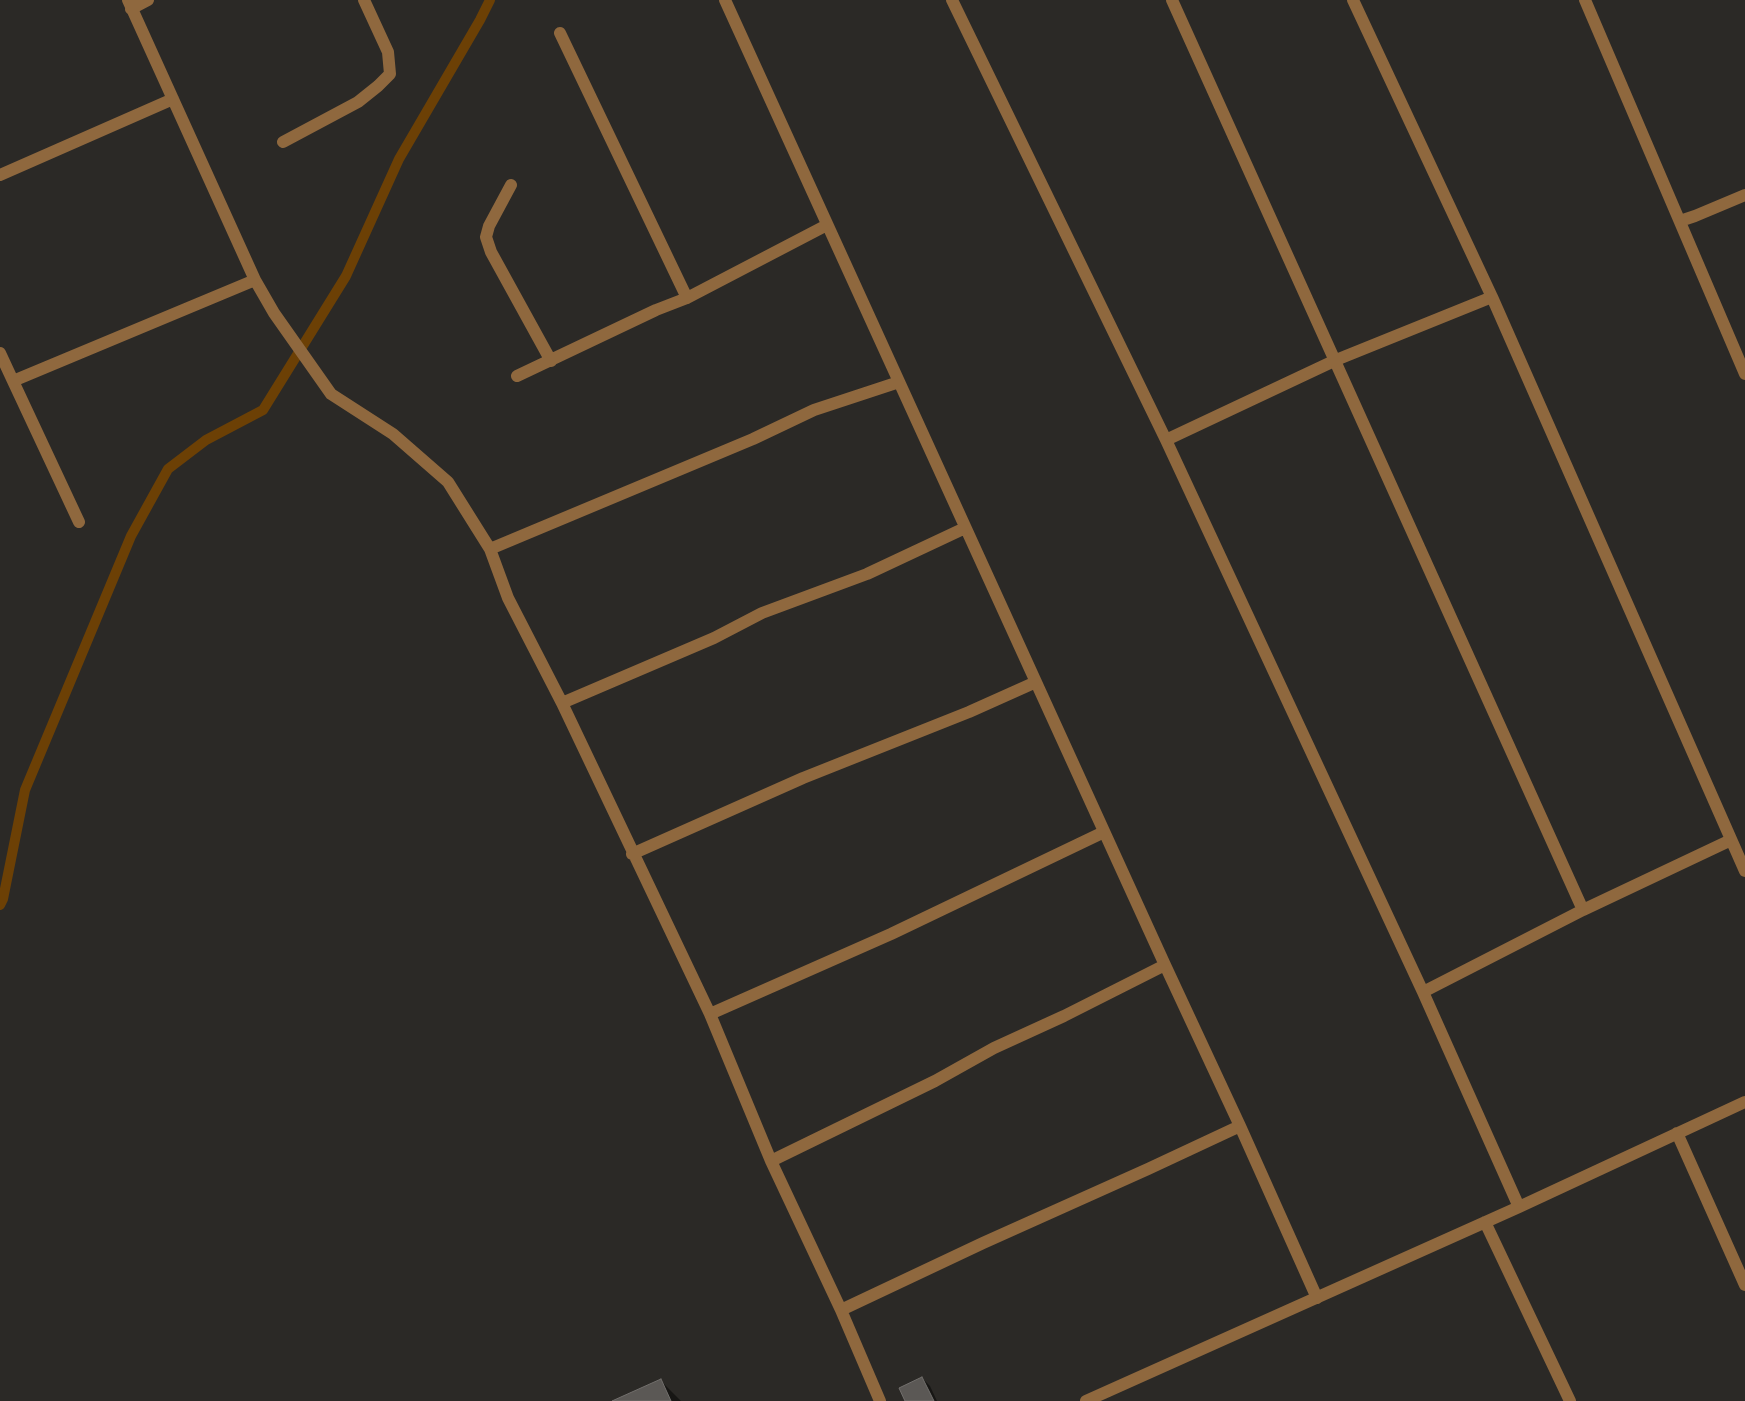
<!DOCTYPE html>
<html>
<head>
<meta charset="utf-8">
<style>
	body { margin:0 }
	canvas { display:block; background:#2b2926 }
</style>
</head>
<body>
<canvas width="1745" height="1401"></canvas>
<script>
const g = document.querySelector('canvas').getContext('2d');
g.lineJoin = 'round';
function paint(path, color) {
  g.fillStyle = color;
  g.fill(path, 'evenodd');
}
function shape(rows) {
  const path = new Path2D();
  for (const r of rows) {
    path.moveTo(r[0], r[1]);
    for (let i = 2; i < r.length; i += 2) path.lineTo(r[i], r[i + 1]);
  }
  return path;
}
function stroke(path, color, width, dash) {
  g.strokeStyle = color;
  g.lineWidth = width;
  g.lineCap = dash ? 'butt' : 'round';
  g.setLineDash(dash || []);
  g.stroke(path);
}
const shadow = shape([
	[922,1378,930,1386,937,1401,906,1401],
	[661,1381,681,1401,615,1401]
]);
const stream = shape([
	[0,905,3,899,25,790,131,536,168,469,206,440,263,410,346,276,399,159,480,20,490,0]
]);
const building = shape([
	[922,1377,934,1401,905,1401,899,1388,922,1377],
	[661,1379,671,1401,612,1401,661,1379]
]);
const minor = shape([
	[128,0,255,280,274,313,331,394,393,434,448,482,490,549,508,598,562,703,710,1014,771,1161,841,1310,880,1401],
	[725,0,1165,965,1240,1126,1317,1298],
	[952,0,1166,440,1423,992,1519,1207],
	[1172,0,1583,910],
	[1353,0,1492,297,1745,871],
	[1585,0,1745,374],
	[131,9,148,0],
	[560,33,687,298],
	[283,142,358,102,378,86,390,74,388,52,364,0],
	[0,175,173,99],
	[511,185,489,226,486,237,491,252,551,361],
	[1680,221,1695,216,1745,195],
	[0,353,13,381,255,280],
	[517,376,656,310,687,298,827,225],
	[13,381,79,522],
	[1166,440,1336,360,1492,297],
	[490,549,753,439,814,410,899,382],
	[562,703,714,638,762,613,867,574,965,528],
	[632,854,803,778,969,712,1036,682],
	[1423,992,1583,910,1731,840],
	[710,1014,891,934,1104,832],
	[1677,1133,1745,1285],
	[771,1161,935,1081,994,1048,1064,1016,1165,965],
	[1485,1222,1570,1401],
	[841,1310,983,1243,1148,1169,1240,1126],
	[1086,1401,1519,1207,1745,1102]
]);
paint(shadow, '#0007');
stroke(stream, '#6c4005', 10);
paint(building, '#5b5855');
stroke(building, '#726f6c', 1);
stroke(minor, '#8f683e', 12);
</script>
</body>
</html>
